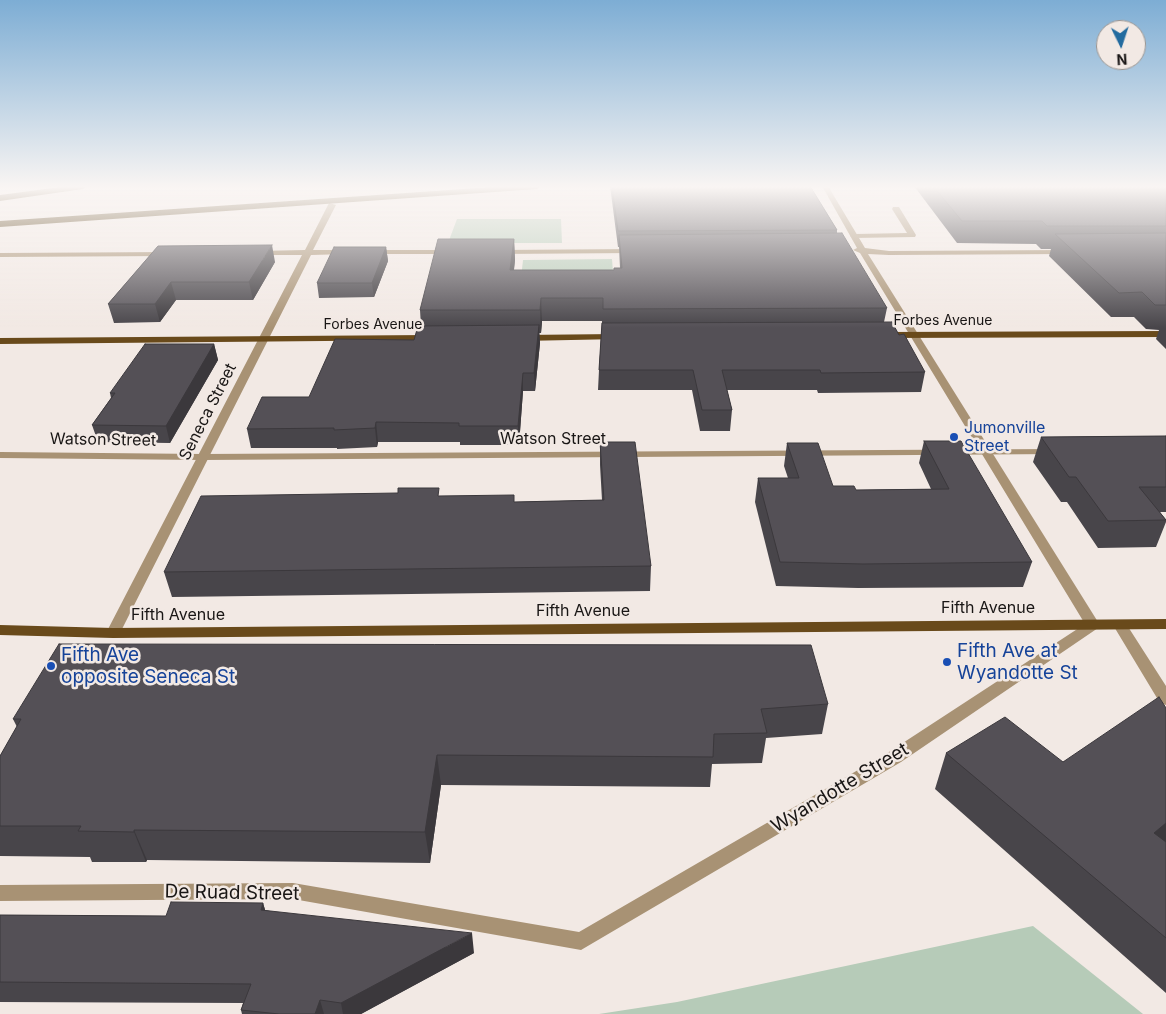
<!DOCTYPE html>
<html>
<head>
<meta charset="utf-8">
<style>
	body { margin:0 }
	#map { position:relative; width:1166px; height:1014px; overflow:hidden; background:#f2e9e4; font-family:Inter,sans-serif }
	canvas { display:block }
	.north { position:absolute; left:1096px; top:20px; width:50px; height:50px; box-sizing:border-box; background:#f2e9e4; border:1px solid #9b9591; border-radius:50%; rotate:176deg; font-size:14px; font-weight:700; line-height:20px; text-align:center; color:#191615 }
	.north::after { content:''; display:block; margin:auto; width:18px; height:22px; background:#236b9f; clip-path:polygon(50% 0,100% 100%,50% 72%,0 100%) }
</style>
</head>
<body>
<div id="map">
<canvas width="1166" height="1014"></canvas>
<div class="north">N</div>
</div>
<script>
const g = document.querySelector('canvas').getContext('2d');
g.lineJoin = 'round';
function paint(path, color) {
  g.fillStyle = color;
  g.fill(path, 'evenodd');
}
function shape(rows) {
  const path = new Path2D();
  for (const r of rows) {
    path.moveTo(r[0], r[1]);
    for (let i = 2; i < r.length; i += 2) path.lineTo(r[i], r[i + 1]);
  }
  return path;
}
function stroke(path, color, width, dash) {
  g.strokeStyle = color;
  g.lineWidth = width;
  g.lineCap = dash ? 'butt' : 'round';
  g.setLineDash(dash || []);
  g.stroke(path);
}
function label(font, color, halo, rows, align = 'center') {
  g.font = font + ' Inter,sans-serif';
  g.lineWidth = 5;
  g.setLineDash([]);
  g.textBaseline = 'middle';
  g.strokeStyle = halo;
  g.fillStyle = color;
  for (const [text, x, y, turn = 0] of rows) {
    g.save();
    g.translate(x, y);
    g.rotate((+turn || 0) * Math.PI / 180);
    g.textAlign = isNaN(turn) ? turn : align;
    if (halo) g.strokeText(text, 0, 0);
    g.fillText(text, 0, 0);
    g.restore();
  }
}
const green = shape([
	[457,219,561,219,562,243,448,243],
	[612,259,614,285,520,287,523,260],
	[1033,926,1143,1014,599,1014,677,1002]
]);
const lane = shape([
	[893,207,899,207,916,235,915,237,854,238,850,236,854,234,907,233,892,209,893,207],
	[1054,449,1058,450,1060,452,1058,454,203,460,0,458,0,452,203,454,1054,449],
	[1120,620,1125,622,1166,686,1166,705,1160,703,1113,625,1115,622,1120,620]
]);
const street = shape([
	[822,186,828,186,865,248,889,251,1065,250,1069,252,1065,254,889,255,868,254,1098,622,1100,625,1098,628,901,762,581,950,293,899,0,901,0,885,293,883,579,932,889,752,1085,624,860,253,853,250,857,248,822,186],
	[329,203,336,205,313,250,347,250,351,252,347,254,311,255,120,633,118,637,108,637,106,633,302,255,257,255,253,253,257,251,305,250,329,203],
	[635,249,638,249,638,253,497,254,493,252,497,250,635,249],
	[367,250,450,250,454,252,450,254,370,254,366,252,367,250],
	[170,252,170,256,167,256,0,257,0,253,170,252]
]);
const primary = shape([
	[1166,331,1166,337,887,338,882,335,887,332,1166,331],
	[617,334,620,335,620,339,522,341,517,338,522,335,617,334],
	[430,335,435,338,433,340,0,344,0,338,430,335],
	[1166,619,1166,629,113,638,0,635,0,625,113,628,1166,619]
]);
const highway = shape([
	[68,186,87,186,83,189,0,201,0,195,68,186],
	[507,186,541,186,537,189,0,227,0,221,507,186]
]);
const wall = shape([
	[610,186,810,186,837,230,837,233,887,308,884,322,899,335,925,372,921,392,818,393,817,390,727,390,732,410,730,431,700,431,692,390,598,390,599,370,602,321,542,321,541,333,539,333,540,343,535,391,523,391,519,445,460,445,460,442,378,442,377,447,337,449,337,448,251,448,247,429,309,397,414,340,421,326,420,310,514,239,515,260,514,270,614,270,620,268,619,247,618,247],
	[914,186,1166,186,1166,349,1156,339,1159,330,1146,329,1134,317,1111,317,1049,256,1051,249,1041,249,1036,244,957,243],
	[158,246,275,262,253,300,176,300,160,322,114,323,108,304],
	[386,247,388,261,374,297,319,298,317,283],
	[214,344,218,360,170,443,98,442,92,425,111,398,110,393],
	[1166,436,1166,512,1160,512,1166,520,1166,522,1156,547,1098,548,1067,502,1061,502,1033,462,1041,437],
	[924,441,1032,562,1023,587,858,588,776,586,755,502,758,478,788,478,784,466,787,443,833,486,856,490,931,489,919,463],
	[600,442,651,566,650,591,172,597,164,572,398,493,514,502,602,500,600,465],
	[828,704,822,734,766,738,762,763,712,764,710,787,441,785,430,863,147,860,146,862,92,862,90,857,0,856,0,756,17,727,13,719],
	[1166,708,1166,993,935,789,946,753,1063,762],
	[263,903,265,910,474,953,361,1014,242,1014,241,1010,243,1003,0,1002,0,915,166,916]
]);
const shadedWall = shape([
	[514,239,515,260,511,292,510,270],
	[272,245,275,262,253,300,249,282],
	[386,247,388,261,374,297,372,283],
	[171,282,176,300,160,322,155,304],
	[541,298,542,321,541,333,540,310],
	[539,325,540,343,535,391,534,373],
	[214,344,218,360,170,443,166,426],
	[523,373,523,391,519,445,518,426],
	[376,422,378,442,377,447,375,428],
	[437,755,441,785,430,863,425,832],
	[1166,823,1166,844,1154,833],
	[134,830,147,860,146,862,134,832],
	[263,903,269,923,261,910],
	[472,933,474,953,361,1014,343,1014,341,1003],
	[320,1000,324,1014,315,1014]
]);
const building = shape([
	[612,186,810,186,837,230,618,231,612,186],
	[933,186,1166,186,1166,226,1047,226,1042,221,962,221,933,186],
	[842,233,887,308,603,309,603,298,541,298,540,310,420,310,438,239,514,239,510,270,614,270,614,268,622,268,619,235,842,233],
	[1166,233,1166,305,1155,305,1142,292,1119,293,1055,234,1166,233],
	[272,245,249,282,171,282,155,304,108,304,158,246,272,245],
	[334,247,386,247,372,283,317,283,334,247],
	[892,322,899,335,904,334,925,372,821,373,820,370,722,370,732,410,702,410,693,370,599,370,602,323,892,322],
	[539,325,534,373,523,373,518,426,459,426,459,423,376,422,375,428,334,430,334,428,247,429,262,397,309,397,335,339,414,340,418,326,539,325],
	[145,344,214,344,166,426,92,425,115,393,110,393,145,344],
	[1166,436,1166,487,1139,487,1166,520,1108,521,1076,477,1069,477,1041,437,1166,436],
	[924,441,961,441,1032,562,863,564,780,562,758,478,799,478,787,443,818,443,833,486,854,486,856,490,949,489,924,441],
	[600,442,635,442,651,566,164,572,201,496,398,493,398,488,439,488,438,496,514,495,514,502,604,500,600,442],
	[59,644,811,645,828,704,761,709,767,733,714,734,713,757,437,755,425,832,134,830,134,832,78,831,81,826,0,826,0,756,21,719,13,719,59,644],
	[1159,697,1166,708,1166,823,1154,833,1166,842,1166,938,946,753,1005,717,1063,762,1159,697],
	[171,902,263,903,261,910,472,933,341,1003,320,1000,315,1014,279,1014,241,1010,251,984,0,982,0,915,166,916,171,902]
]);
const markers = [
	[954,437,5,"#1a4fb4"],
	[947,662,5,"#1a4fb4"],
	[51,666,5,"#1a4fb4"]
];
const farStreetnames = [
	["Forbes Avenue",943,321],
	["Forbes Avenue",373,325]
];
const streetNames = [
	["Seneca Street",208,412,-63],
	["Watson Street",553,439],
	["Watson Street",103,440,1],
	["Fifth Avenue",988,608],
	["Fifth Avenue",583,611],
	["Fifth Avenue",178,615]
];
const transitNames = [
	["Jumonville",964,428],
	["Street",964,446]
];
const nearTransitnames = [
	["Fifth Ave at",957,651],
	["Wyandotte St",957,673],
	["Fifth Ave",61,655],
	["opposite Seneca St",61,677]
];
const nearStreetnames = [
	["Wyandotte Street",840,788,-31],
	["De Ruad Street",232,893,1]
];
paint(green, '#b6cbb8');
paint(lane, '#a89274');
paint(street, '#a89274');
paint(primary, '#694a1b');
paint(highway, '#4d3308');
paint(wall, '#48454a');
paint(shadedWall, '#3b383c');
paint(building, '#545056');
stroke(building, '#3b383c', 1);
const sky = g.createLinearGradient(0, 0, 0, 328);
sky.addColorStop(0, '#7dadd4');
sky.addColorStop(0.57, '#f9f5f3');
sky.addColorStop(1, '#f9f5f300');
g.fillStyle = sky;
g.fillRect(0, 0, 1166, 328);
for (const [x, y, r, color] of markers) {
  const dot = new Path2D();
  dot.arc(x, y, r, 0, 2 * Math.PI);
  g.fillStyle = color;
  g.fill(dot);
  stroke(dot, '#f2e9e4', 2);
}
label('14px', '#191615', '#f2e9e4', farStreetnames);
label('16px', '#191615', '#f2e9e4', streetNames);
label('16px', '#164399', '#f2e9e4', transitNames, 'left');
label('19px', '#164399', '#f2e9e4', nearTransitnames, 'left');
label('19px', '#191615', '#f2e9e4', nearStreetnames);
</script>
</body>
</html>
